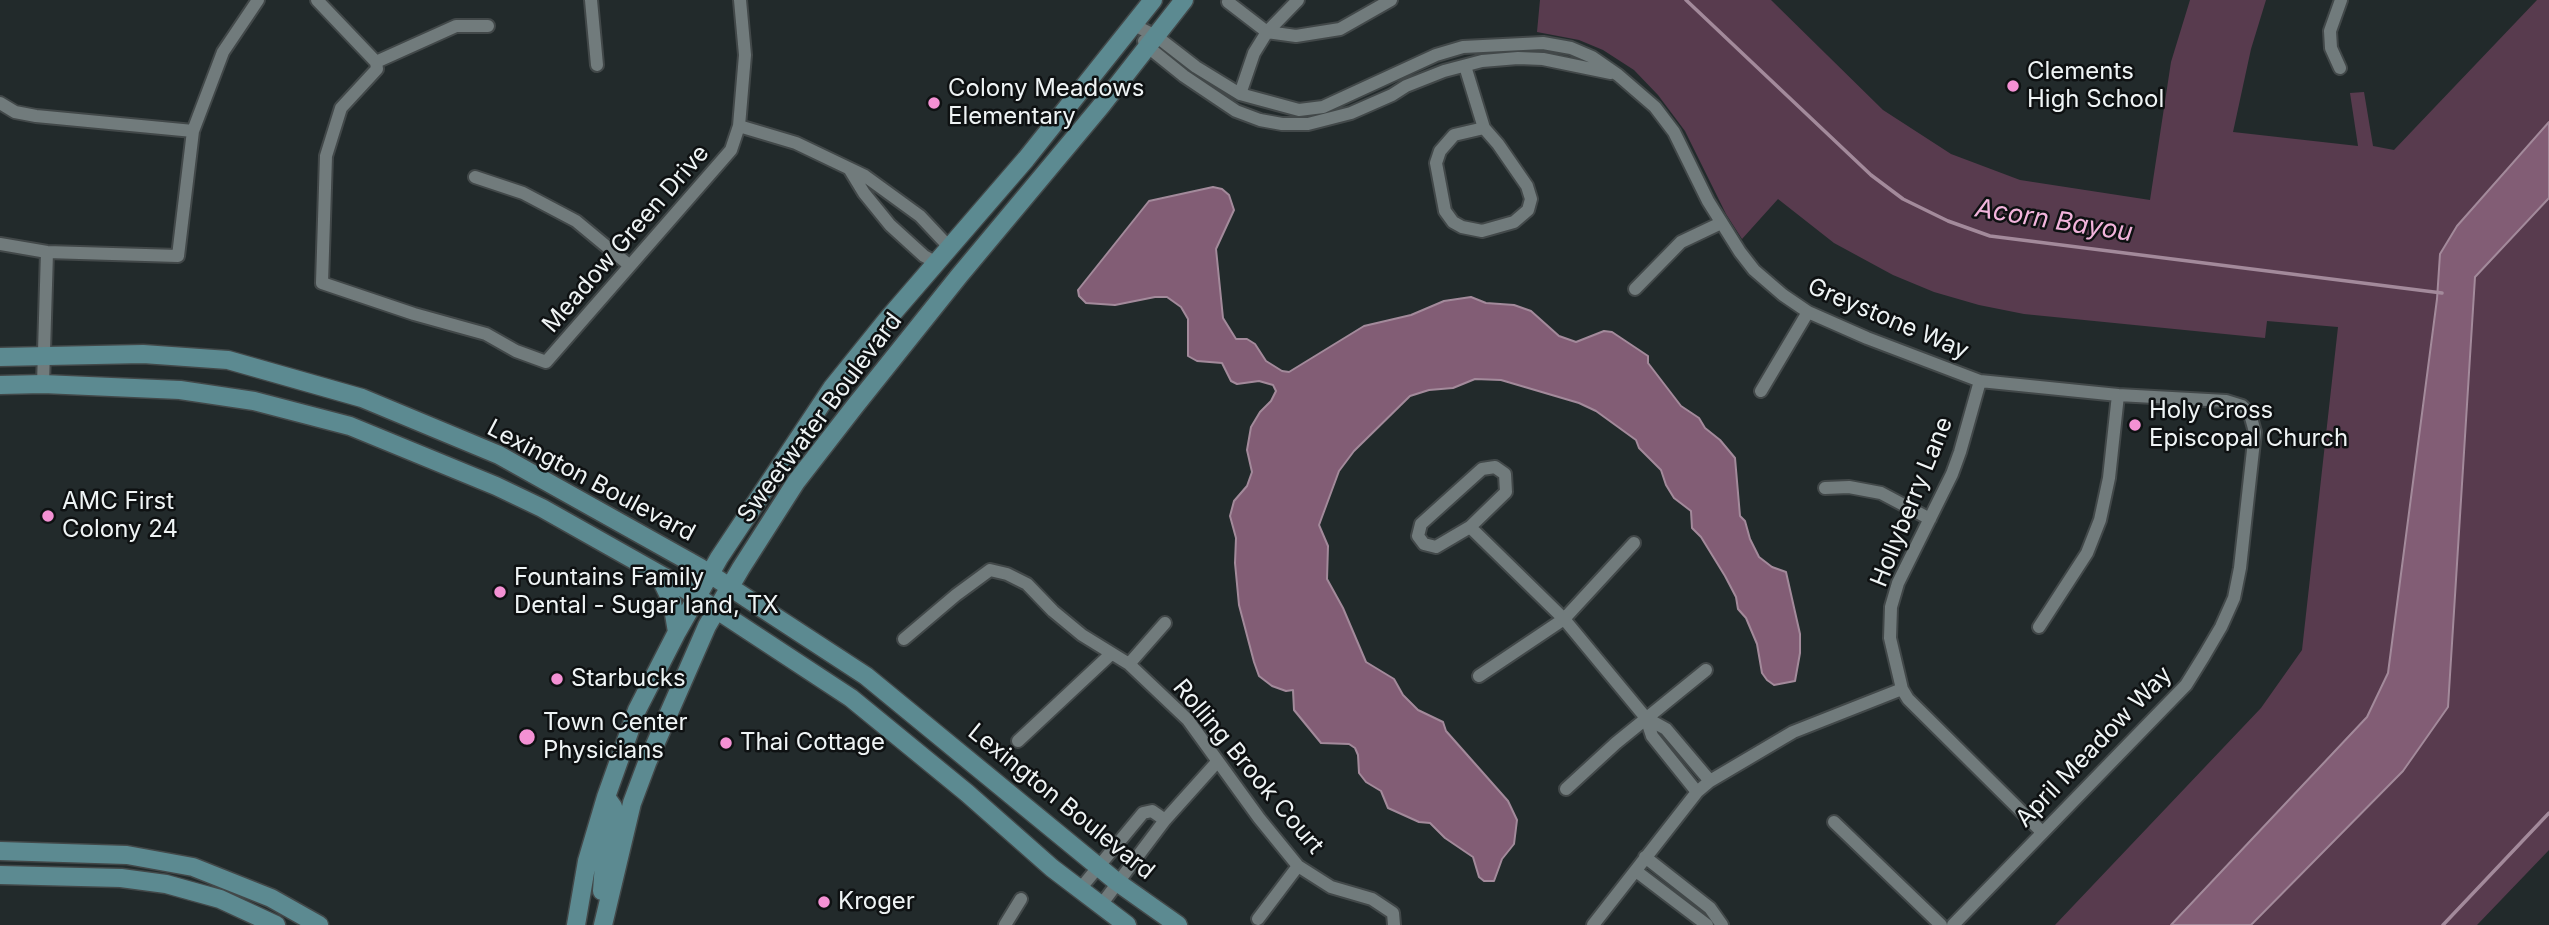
<!DOCTYPE html>
<html>
<head>
<meta charset="utf-8">
<style>
	body { margin:0 }
	canvas { display:block; background:#222a2b }
</style>
</head>
<body>
<canvas width="2549" height="925"></canvas>
<script>
const g = document.querySelector('canvas').getContext('2d');
g.lineJoin = 'round';
function paint(path, color) {
  g.fillStyle = color;
  g.fill(path, 'evenodd');
}
function shape(rows) {
  const path = new Path2D();
  for (const r of rows) {
    path.moveTo(r[0], r[1]);
    for (let i = 2; i < r.length; i += 2) path.lineTo(r[i], r[i + 1]);
  }
  return path;
}
function stroke(path, color, width, dash) {
  g.strokeStyle = color;
  g.lineWidth = width;
  g.lineCap = dash ? 'butt' : 'round';
  g.setLineDash(dash || []);
  g.stroke(path);
}
function label(font, color, halo, rows, align = 'center') {
  g.font = font + ' Inter,sans-serif';
  g.lineWidth = 5;
  g.setLineDash([]);
  g.textBaseline = 'middle';
  g.strokeStyle = halo;
  g.fillStyle = color;
  for (const [text, x, y, turn = 0] of rows) {
    g.save();
    g.translate(x, y);
    g.rotate((+turn || 0) * Math.PI / 180);
    g.textAlign = isNaN(turn) ? turn : align;
    if (halo) g.strokeText(text, 0, 0);
    g.fillText(text, 0, 0);
    g.restore();
  }
}
const green = shape([
	[1540,0,1771,0,1883,110,1951,154,2020,180,2150,200,2171,62,2190,0,2266,0,2251,49,2233,132,2358,146,2350,93,2364,92,2373,146,2394,150,2537,0,2549,0,2549,850,2477,925,2055,925,2261,708,2302,650,2338,327,2267,321,2265,338,2024,314,1979,305,1934,292,1893,275,1834,243,1778,199,1742,239,1726,214,1685,131,1658,95,1634,70,1603,50,1579,40,1537,32]
]);
const water = shape([
	[2549,122,2549,198,2475,277,2448,707,2403,771,2251,925,2171,925,2367,717,2388,673,2437,299,2440,254,2457,226,2549,122],
	[1213,187,1222,189,1229,195,1234,210,1216,249,1223,318,1236,339,1247,339,1255,344,1266,361,1282,371,1289,372,1364,326,1411,315,1444,301,1471,297,1486,303,1514,305,1531,311,1559,336,1576,342,1604,331,1612,332,1648,356,1648,363,1681,406,1699,418,1705,428,1720,440,1735,458,1740,516,1745,521,1750,539,1759,557,1772,567,1786,572,1800,634,1800,653,1795,681,1774,685,1767,680,1762,673,1757,644,1746,618,1738,609,1736,597,1725,576,1701,537,1692,528,1691,511,1674,498,1666,485,1661,470,1639,448,1636,440,1596,411,1579,403,1501,380,1475,379,1453,388,1429,390,1410,396,1354,451,1339,471,1319,525,1328,546,1327,579,1343,608,1366,662,1394,679,1403,695,1418,710,1443,722,1446,731,1508,801,1517,820,1514,844,1502,859,1494,881,1484,881,1479,877,1473,857,1445,838,1430,823,1419,822,1388,808,1381,791,1366,782,1359,773,1358,755,1355,748,1349,744,1321,743,1294,710,1293,690,1286,691,1272,686,1259,676,1254,662,1239,605,1235,563,1236,538,1230,516,1234,501,1247,486,1252,472,1247,450,1251,427,1260,412,1271,401,1276,391,1273,385,1259,381,1237,384,1231,381,1222,363,1197,361,1188,356,1188,319,1181,307,1167,297,1155,297,1115,305,1086,303,1079,296,1078,290,1149,201,1213,187]
]);
const stream = shape([
	[1686,0,1871,175,1903,199,1948,221,1990,236,2442,293],
	[2443,925,2549,813]
]);
const street = shape([
	[317,0,376,62],
	[591,0,597,65],
	[1228,2,1267,32,1296,36,1340,29,1391,0],
	[1134,25,1156,36,1196,67,1240,94,1299,110,1323,107,1436,55,1463,47,1543,43,1571,48,1592,57,1618,75,1655,107,1674,132,1708,201,1740,252,1754,270,1783,295,1808,312,1867,338,1980,381,2118,395,2226,401,2242,406,2250,414,2255,432,2240,568,2234,598,2221,627,2204,656,2186,685,1953,925],
	[1144,41,1148,47,1184,76,1236,111,1260,120,1282,124,1308,124,1351,113,1392,95,1406,86,1444,71,1482,61,1518,58,1543,59,1611,73],
	[376,62,377,69,341,108,326,156,322,283,414,314,486,334,516,351,546,362,731,150,739,126,745,55,740,0],
	[376,62,456,26,488,26],
	[1465,66,1484,128,1498,144,1527,186,1531,199,1528,210,1514,222,1482,231,1462,227,1453,222,1445,211,1436,163,1440,151,1454,135,1484,128],
	[2340,68,2331,48,2330,31,2341,0],
	[1240,94,1254,53,1267,32,1298,0],
	[0,103,15,112,36,116,193,131],
	[739,126,796,143,865,176,920,216,950,248],
	[850,170,864,193,890,225,924,256,937,263],
	[475,177,523,193,576,221,629,265],
	[0,244,47,252,178,256,193,131,223,52,258,0],
	[1635,289,1681,242,1721,223],
	[1980,381,1960,452,1952,474,1898,583,1891,607,1890,638,1902,689,1908,699,2042,832],
	[43,384,47,252],
	[1761,391,1808,312],
	[1495,467,1505,474,1506,492,1470,527,1436,547,1424,544,1418,536,1421,524,1482,469,1495,467],
	[1825,488,1849,487,1881,493,1930,519],
	[1470,527,1564,619,1646,718,1666,729,1710,781],
	[2039,627,2087,553,2100,520,2109,478,2118,395],
	[904,639,956,595,990,570,1007,574,1027,584,1053,611,1082,635,1129,664,1188,720,1259,818,1298,866,1331,887,1372,899,1393,913,1394,925],
	[1129,664,1165,623],
	[1479,676,1564,619,1634,543],
	[1646,718,1652,736,1697,792],
	[1018,741,1111,654],
	[1566,789,1616,743,1706,670],
	[1834,822,1941,925],
	[1645,857,1710,908,1722,925],
	[1636,871,1707,925],
	[1080,889,1143,813,1152,811,1165,820],
	[1101,905,1165,820,1217,762],
	[1258,919,1298,866],
	[1005,925,1021,899],
	[1593,925,1697,792,1710,781,1793,732,1902,689]
]);
const secondary = shape([
	[0,357,143,354,228,360,362,398,499,455,699,567,866,676,1117,882,1178,925],
	[0,385,43,384,180,390,254,401,350,426,496,486,542,508,682,587,851,698,967,793,1052,868,1127,925],
	[659,575,672,602,677,632],
	[0,851,127,855,193,867,271,898,319,925],
	[0,875,121,878,166,884,220,899,276,925],
	[602,891,604,864,615,814,613,807,606,797],
	[576,925,587,861,606,797,637,710,677,632,719,558,832,388,886,321,1026,159,1153,0],
	[603,925,632,803,647,763,707,626,741,568,796,482,855,406,959,276,1101,106,1184,0]
]);
const markers = [
	[2013,86,7,"#f491d4"],
	[934,103,7,"#f491d4"],
	[2135,425,7,"#f491d4"],
	[48,516,7,"#f491d4"],
	[500,592,7,"#f491d4"],
	[557,679,7,"#f491d4"],
	[527,737,9,"#f491d4"],
	[726,743,7,"#f491d4"],
	[824,902,7,"#f491d4"]
];
const poiNames = [
	["Clements",2027,72],
	["High School",2027,100],
	["Colony Meadows",948,89],
	["Elementary",948,117],
	["Holy Cross",2149,411],
	["Episcopal Church",2149,439],
	["AMC First",62,502],
	["Colony 24",62,530],
	["Fountains Family",514,578],
	["Dental - Sugar land, TX",514,606],
	["Starbucks",571,679],
	["Town Center",543,723],
	["Physicians",543,751],
	["Thai Cottage",740,743],
	["Kroger",838,902]
];
const streetNames = [
	["Meadow Green Drive",626,239,-49],
	["Greystone Way",1888,319,23],
	["Sweetwater Boulevard",820,418,-53],
	["Lexington Boulevard",591,481,28],
	["Hollyberry Lane",1912,502,-68],
	["April Meadow Way",2094,747,-46],
	["Rolling Brook Court",1248,767,50],
	["Lexington Boulevard",1061,802,39]
];
const waterNames = [
	["Acorn Bayou",2054,221,9]
];
paint(green, '#583b4e');
paint(water, '#825d75');
stroke(water, '#a38a9b', 2);
stroke(stream, '#a38a9b', 3.5);
stroke(street, '#424849', 16);
stroke(secondary, '#424849', 21);
stroke(street, '#717b7c', 12);
stroke(secondary, '#5c8a91', 18);
for (const [x, y, r, color] of markers) {
  const dot = new Path2D();
  dot.arc(x, y, r, 0, 2 * Math.PI);
  g.fillStyle = color;
  g.fill(dot);
  stroke(dot, '#0e1112', 2.5);
}
label('24px', '#eff4f5', '#0e1112', poiNames, 'left');
label('24px', '#eff4f5', '#0e1112', streetNames);
label('italic 26px', '#f2b4dc', '#0e1112', waterNames);
</script>
</body>
</html>
